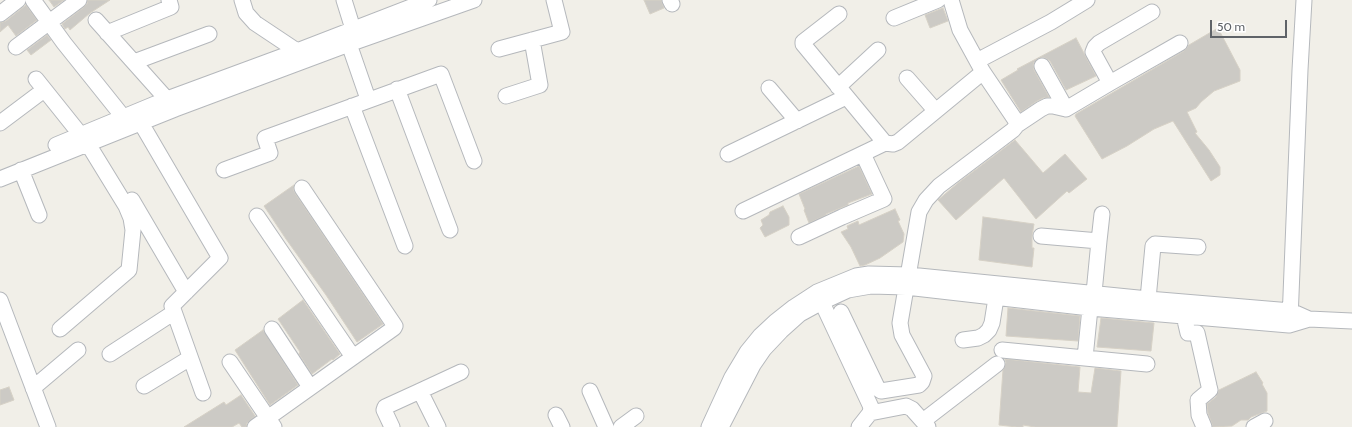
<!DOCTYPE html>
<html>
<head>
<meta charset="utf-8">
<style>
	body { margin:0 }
	#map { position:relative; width:1352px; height:427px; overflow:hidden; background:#f1efe8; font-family:Cabin,sans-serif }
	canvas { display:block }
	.scale { position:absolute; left:1210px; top:20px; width:77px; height:18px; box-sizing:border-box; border:2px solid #5f6368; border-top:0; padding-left:5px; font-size:12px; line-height:14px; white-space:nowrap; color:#5f6368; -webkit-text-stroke:3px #fff; paint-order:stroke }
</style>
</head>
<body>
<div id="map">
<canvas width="1352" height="427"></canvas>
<div class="scale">50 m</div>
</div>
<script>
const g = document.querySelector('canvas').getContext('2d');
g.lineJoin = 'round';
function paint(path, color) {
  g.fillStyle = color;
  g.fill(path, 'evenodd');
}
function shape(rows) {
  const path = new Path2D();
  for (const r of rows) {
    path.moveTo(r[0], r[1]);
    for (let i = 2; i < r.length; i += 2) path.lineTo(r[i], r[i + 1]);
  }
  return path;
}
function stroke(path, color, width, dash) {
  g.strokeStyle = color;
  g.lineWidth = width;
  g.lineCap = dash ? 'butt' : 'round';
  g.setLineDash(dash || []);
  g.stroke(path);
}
const building = shape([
	[49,0,64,0,54,7,49,0],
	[88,0,110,0,90,13,70,30,68,27,65,29,62,24,84,7,87,4,88,0],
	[644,0,661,0,664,8,650,14,644,0],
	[26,5,37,20,16,36,8,25,0,32,0,23,6,21,26,5],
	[943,8,948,21,930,28,925,15,943,8],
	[1218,28,1240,70,1240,81,1214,91,1201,102,1196,108,1187,112,1197,132,1195,133,1209,150,1220,167,1220,175,1211,181,1173,121,1154,129,1127,146,1102,159,1075,116,1076,114,1184,51,1189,45,1218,28],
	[47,35,51,40,31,55,27,50,47,35],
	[1076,38,1096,76,1066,90,1050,61,1047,59,1043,57,1038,58,1034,62,1033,65,1034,70,1049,97,1043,98,1037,101,1021,112,1001,80,1018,70,1017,69,1076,38],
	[1015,140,1043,173,1065,154,1087,179,1069,193,1067,191,1036,219,1004,178,956,220,938,200,958,183,1015,140],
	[859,166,872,194,848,203,848,205,826,214,826,215,809,223,804,210,805,209,799,194,859,166],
	[294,185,293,189,295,193,383,324,357,342,326,295,286,239,264,206,294,185],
	[783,206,789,217,789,225,765,237,760,228,763,225,761,220,769,215,770,212,783,206],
	[895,209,900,220,898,221,904,234,903,242,880,258,865,265,860,266,851,247,841,232,848,229,847,226,858,221,859,225,895,209],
	[983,217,1034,224,1032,236,1032,248,1034,248,1032,267,979,260,983,217],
	[303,300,340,354,333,360,332,359,312,374,299,354,300,352,278,319,303,300],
	[1008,308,1080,316,1078,341,1006,336,1008,308],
	[1101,318,1154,323,1151,351,1097,347,1101,318],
	[263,330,298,385,270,405,235,350,263,330],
	[1005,359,1080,367,1078,392,1091,393,1095,368,1121,371,1117,427,1035,427,1023,425,1023,427,1017,427,999,425,1003,370,1006,363,1005,359],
	[1256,372,1263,383,1262,384,1267,393,1267,411,1251,417,1248,420,1241,420,1232,426,1213,427,1208,413,1207,404,1216,397,1219,390,1256,372],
	[9,387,14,400,0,405,0,390,9,387],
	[241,395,255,416,247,423,246,427,242,427,239,423,232,427,184,427,224,402,226,405,241,395]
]);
const minor = shape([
	[33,0,64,43,124,118],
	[242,0,246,13,255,23,297,51],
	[344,0,353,29,349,44,368,99],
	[670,0,672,4],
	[0,14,18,0],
	[839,14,803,42,803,44,885,143,893,144,898,142,983,72],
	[894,18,938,0],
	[96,20,172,105],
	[107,33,171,7,169,0],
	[16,47,79,0],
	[499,49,562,32,554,0],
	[977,61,1051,22,1087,0],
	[134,62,209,34],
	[1042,66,1066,109],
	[907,78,935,110],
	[36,79,88,144,126,206,131,218,133,230,129,270,60,329],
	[1110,83,1093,52,1095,47,1099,43,1152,12],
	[838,87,878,50],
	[769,88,797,121],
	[397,89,450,230],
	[506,96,540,85,532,40],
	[352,106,405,246],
	[0,123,44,90],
	[141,123,220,258,172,306,203,393],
	[1017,125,1041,109,1047,106,1053,106,1066,109,1110,83,1180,43],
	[56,145,167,99,297,51,429,0],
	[728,154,846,97],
	[21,170,39,215],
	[224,170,270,153,265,138,441,74,474,161],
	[0,179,175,109,349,44,474,0],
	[132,200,186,292],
	[743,211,885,143],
	[257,216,353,357],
	[1041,236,1099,241,1102,214],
	[799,237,842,217,884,199,863,154],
	[818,294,871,407,870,413,859,427],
	[1148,299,1153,246,1155,244,1198,247],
	[0,300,48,427],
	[1184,307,1184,316,1188,333,1197,333,1209,386,1210,390,1198,400,1199,415,1204,427],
	[841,312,878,389,881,391,919,385,922,382,924,376,902,335,900,323,919,212,926,200,939,186,1013,130,1017,125,1016,121,983,72,960,30,951,0],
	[1290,320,1300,70,1304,0],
	[272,329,310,387],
	[963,340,978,338,984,335,989,330,992,323,996,298],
	[1002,350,1147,364],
	[110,354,173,313],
	[1085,358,1090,308,1094,293,1099,241],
	[230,362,274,427],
	[144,386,190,358],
	[33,388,78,350],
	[590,391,606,427],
	[870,413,906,406,912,409,928,427],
	[556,415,562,427],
	[923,421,997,364],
	[255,427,394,328,395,326,302,188],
	[392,427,384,410,385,407,420,391],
	[438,427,420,391,461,372],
	[621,427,636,416],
	[709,427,732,377,747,352,760,336,775,322,794,307,817,292,856,276,869,274,909,275,1148,299,1291,311,1309,319],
	[721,427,753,365,764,349,781,331,800,314,822,302,848,290,871,286,906,287,1090,308,1289,325,1309,319,1352,321],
	[1254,427,1265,421]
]);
paint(building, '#cccac5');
stroke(building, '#d6d1c6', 1);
stroke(minor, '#b5b8bc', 17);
stroke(minor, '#fff', 15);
</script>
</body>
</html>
